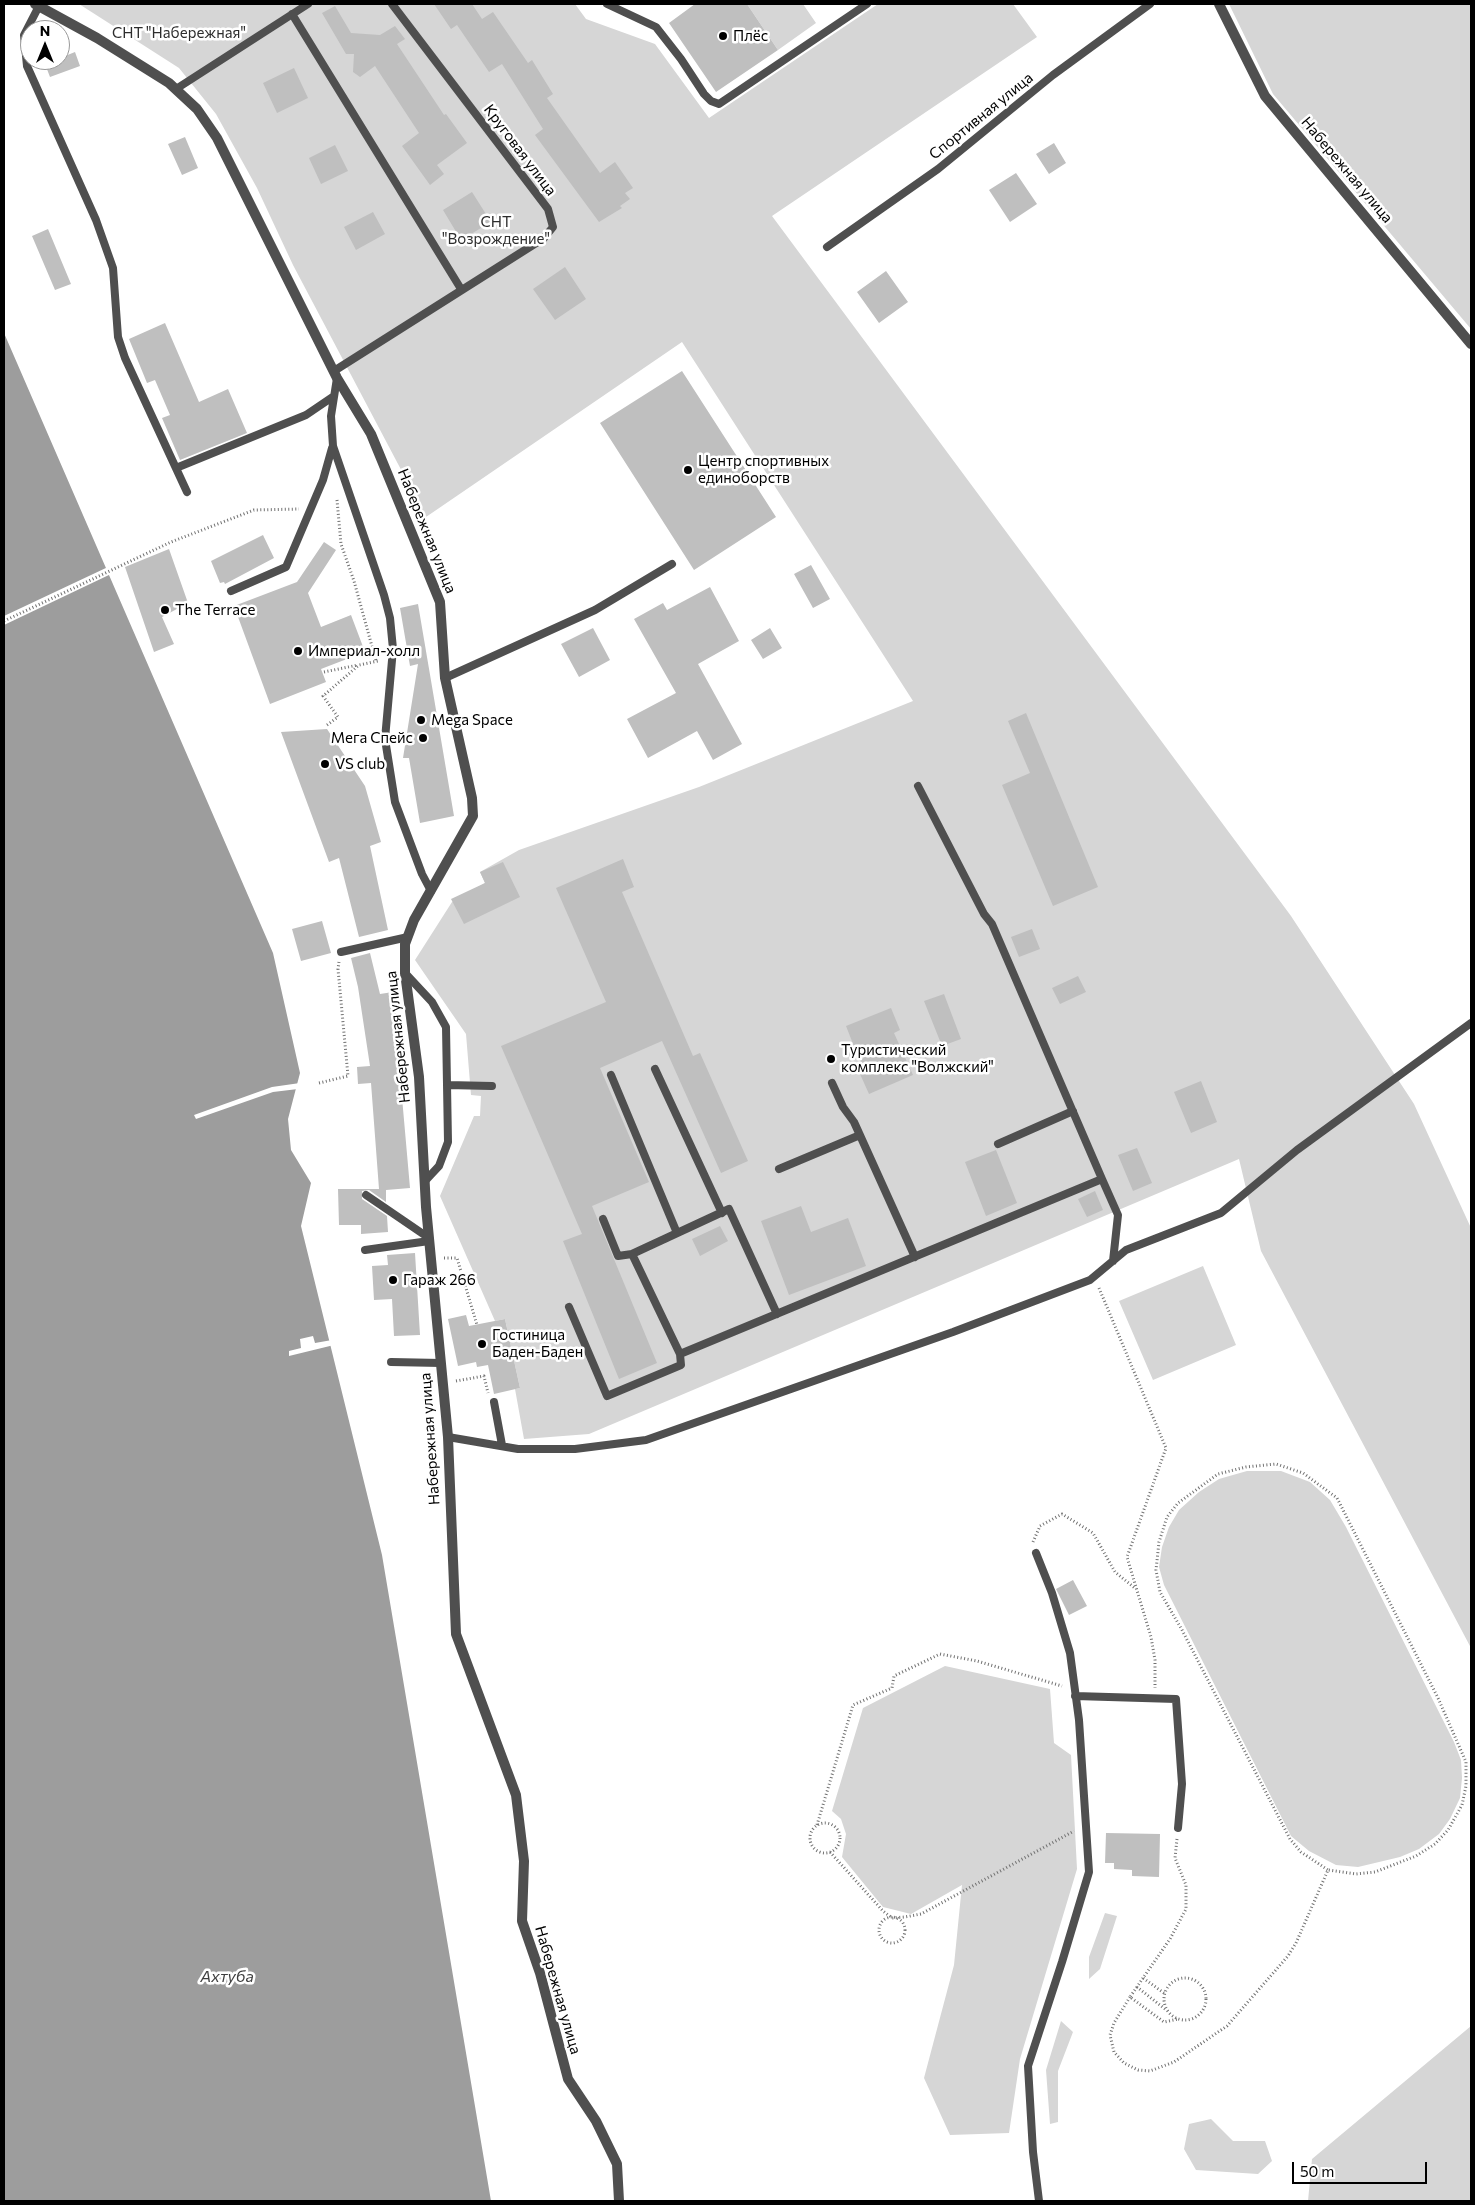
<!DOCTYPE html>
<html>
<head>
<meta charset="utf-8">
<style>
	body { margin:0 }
	#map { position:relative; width:1475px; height:2205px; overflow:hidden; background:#fff; font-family:Commissioner,sans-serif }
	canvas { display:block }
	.frame { position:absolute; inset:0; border:5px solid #000; pointer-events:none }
	.north { position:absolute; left:20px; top:20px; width:50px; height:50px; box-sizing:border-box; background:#fff; border:1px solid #999; border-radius:50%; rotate:0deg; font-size:14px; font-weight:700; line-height:20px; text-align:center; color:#000 }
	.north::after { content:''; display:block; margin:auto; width:18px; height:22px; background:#000; clip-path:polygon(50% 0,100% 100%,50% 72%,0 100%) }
	.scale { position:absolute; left:1292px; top:2162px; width:135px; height:22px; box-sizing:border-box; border:2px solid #000; border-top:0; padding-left:6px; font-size:15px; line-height:18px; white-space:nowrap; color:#000; -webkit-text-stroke:4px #fff; paint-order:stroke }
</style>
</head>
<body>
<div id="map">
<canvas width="1475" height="2205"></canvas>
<div class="frame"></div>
<div class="north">N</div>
<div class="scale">50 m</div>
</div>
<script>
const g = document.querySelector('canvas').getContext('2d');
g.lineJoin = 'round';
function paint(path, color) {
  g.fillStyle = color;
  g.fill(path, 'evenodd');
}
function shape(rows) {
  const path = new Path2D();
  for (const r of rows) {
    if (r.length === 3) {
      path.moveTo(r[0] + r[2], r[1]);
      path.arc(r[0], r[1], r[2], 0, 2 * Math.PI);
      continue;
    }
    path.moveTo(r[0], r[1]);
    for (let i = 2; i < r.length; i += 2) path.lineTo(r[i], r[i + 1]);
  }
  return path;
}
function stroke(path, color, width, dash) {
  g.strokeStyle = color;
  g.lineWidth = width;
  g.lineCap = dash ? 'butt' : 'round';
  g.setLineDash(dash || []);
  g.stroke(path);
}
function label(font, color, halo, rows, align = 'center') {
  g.font = font + ' Commissioner,sans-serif';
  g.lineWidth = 5;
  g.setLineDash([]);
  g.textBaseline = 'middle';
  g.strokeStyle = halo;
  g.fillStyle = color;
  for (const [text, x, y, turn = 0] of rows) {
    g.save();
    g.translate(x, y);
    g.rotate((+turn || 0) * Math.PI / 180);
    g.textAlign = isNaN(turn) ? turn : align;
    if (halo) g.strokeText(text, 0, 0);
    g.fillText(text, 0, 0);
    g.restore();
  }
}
const green = shape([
	[79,4,575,4,586,19,655,44,709,118,878,4,1013,4,1037,37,772,216,1291,916,1414,1104,1471,1228,1471,1648,1261,1251,1239,1159,589,1434,524,1439,515,1389,520,1388,505,1319,495,1321,440,1196,474,1116,480,1116,481,1096,471,1095,466,1034,415,960,452,902,485,883,480,872,519,850,699,787,913,701,682,342,426,517,293,265,257,188,216,114,179,68],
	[747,4,803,4,816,23,778,50],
	[1229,4,1471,4,1471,329,1273,94],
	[1203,1266,1236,1345,1153,1380,1119,1301],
	[1247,1471,1281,1471,1310,1482,1330,1500,1346,1527,1454,1742,1461,1760,1462,1778,1460,1798,1450,1819,1439,1834,1419,1849,1400,1857,1358,1867,1336,1865,1309,1851,1291,1836,1164,1585,1159,1567,1162,1547,1169,1527,1179,1510,1199,1492,1219,1479],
	[945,1666,1050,1689,1054,1743,1071,1755,1077,1869,1020,2059,1009,2133,950,2135,924,2078,954,1965,962,1885,911,1914,883,1907,842,1857,846,1834,841,1819,832,1811,863,1708],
	[1105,1913,1117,1916,1100,1969,1089,1979,1089,1957],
	[1061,2021,1073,2032,1058,2071,1058,2122,1050,2124,1046,2070],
	[1471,2026,1471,2201,1308,2201,1312,2159],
	[1211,2119,1233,2141,1265,2141,1272,2161,1258,2174,1196,2170,1184,2149,1189,2124]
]);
const water = shape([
	[4,333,273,953,300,1073,288,1119,291,1150,311,1183,301,1226,382,1555,491,2201,4,2201]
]);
const pier = shape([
	[108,567,111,574,4,625,4,616],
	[300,1083,298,1089,273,1092,196,1119,194,1115,272,1087],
	[313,1336,315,1343,332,1340,334,1345,289,1356,289,1351,301,1348,300,1339]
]);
const building = shape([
	[434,4,472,4,482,19,493,12,528,63,532,60,553,94,547,98,600,173,615,162,633,188,625,193,630,199,620,206,622,208,599,222,535,135,543,129,502,64,489,72,457,25,451,29],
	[695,4,747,4,778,50,716,92,669,23],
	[335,6,351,33,380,35,395,26,405,39,397,44,444,115,446,114,467,143,437,165,444,174,430,185,402,146,419,133,375,66,360,77,353,72,354,54,346,54,322,13],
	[75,52,80,66,50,77,45,64,60,60,60,58],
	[294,68,308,98,277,113,263,83],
	[185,137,198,168,182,175,168,144],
	[1054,143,1066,163,1049,174,1036,154],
	[335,145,348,171,321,184,309,158],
	[1016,173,1037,204,1010,222,989,190],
	[472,192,491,222,461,240,443,210],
	[373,212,385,234,356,250,344,227],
	[48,229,71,284,55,290,32,236],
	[565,267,586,299,555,320,533,289],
	[886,271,908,302,879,323,857,292],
	[165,323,199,402,228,389,247,433,180,460,162,418,170,415,155,380,147,383,129,339],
	[682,371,776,517,694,570,600,423],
	[263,535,274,558,225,584,224,582,220,583,211,561],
	[324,542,336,550,308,593,321,627,351,615,365,652,321,669,326,682,270,704,234,606,297,582],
	[169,549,188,603,162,617,174,644,154,652,125,567],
	[811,565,830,599,813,608,794,574],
	[710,587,739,641,698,664,742,744,713,760,697,731,648,758,627,719,676,693,634,619,663,603,667,610],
	[418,604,454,816,420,823,409,758,403,758,418,664,410,666,400,608],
	[593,628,610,660,579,677,561,644],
	[770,628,782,648,763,659,751,640],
	[1026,713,1098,887,1053,906,1002,785,1030,773,1008,721],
	[327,729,365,786,381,842,370,846,388,930,359,937,339,858,329,862,281,732],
	[623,859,634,887,622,892,693,1056,700,1053,748,1161,721,1173,662,1041,600,1068,649,1182,592,1206,657,1363,619,1379,563,1241,582,1234,501,1046,606,1002,556,888],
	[503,862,520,897,464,924,451,899,485,883,480,872],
	[322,921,331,953,301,961,292,929],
	[1032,929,1040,949,1019,957,1011,937],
	[370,953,380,994,393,992,401,1052,398,1052,410,1188,386,1190,386,1202,369,1190,362,1191,362,1199,387,1216,388,1232,361,1234,361,1225,339,1225,338,1189,379,1189,371,1083,358,1084,357,1067,370,1066,358,987,351,958],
	[1078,976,1086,992,1060,1004,1052,988],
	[944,994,961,1039,942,1046,924,1001],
	[891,1008,900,1030,894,1033,913,1075,869,1094,860,1074,864,1072,846,1026],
	[1201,1081,1217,1122,1191,1133,1174,1092],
	[1137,1148,1152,1183,1133,1191,1118,1155],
	[996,1150,1017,1203,986,1216,965,1162],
	[1095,1191,1103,1210,1087,1217,1078,1199],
	[801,1206,811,1232,848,1218,866,1266,789,1295,761,1221],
	[720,1226,728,1241,700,1256,692,1239],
	[415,1253,420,1335,394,1336,392,1299,374,1300,372,1266,388,1265,387,1255],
	[466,1315,469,1326,505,1319,520,1388,494,1394,488,1365,477,1367,476,1362,458,1366,448,1319],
	[1073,1580,1087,1606,1069,1615,1056,1589],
	[1106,1833,1160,1834,1159,1877,1132,1876,1132,1870,1114,1869,1114,1863,1105,1863]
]);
const path = shape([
	[337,500,341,544,354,581,376,661],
	[4,621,171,542,254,510,299,509],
	[324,672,358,665],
	[327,725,338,717,323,696,359,665,378,661],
	[319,1083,348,1076,338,969,339,962],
	[444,1258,457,1258,477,1325],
	[1099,1288,1166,1448,1127,1557,1151,1637,1155,1660,1155,1688],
	[456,1381,484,1376,488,1393],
	[1033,1542,1040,1526,1062,1514,1093,1533,1115,1572,1136,1589],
	[825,1838,15],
	[817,1825,853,1705,892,1688,894,1676,940,1654,977,1661,1062,1686],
	[830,1852,883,1911,892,1918,905,1917,921,1914,1074,1831],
	[892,1930,13],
	[1185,1999,21],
	[1143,1978,1137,1987,1165,2009],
	[1137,1987,1130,1997,1164,2022,1178,2019],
	[1164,1993,1143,1978,1170,1939,1186,1909,1186,1885,1175,1858,1177,1839],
	[1130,1997,1114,2023,1110,2035,1114,2052,1124,2063,1138,2070,1150,2071,1174,2062,1227,2026,1288,1956,1296,1943,1328,1870,1356,1874,1375,1872,1416,1856,1435,1844,1448,1830,1462,1805,1466,1786,1466,1762,1438,1698,1337,1498,1303,1473,1276,1464,1246,1467,1218,1474,1178,1503,1167,1517,1159,1542,1156,1570,1160,1592,1182,1630,1290,1839,1301,1852,1328,1870]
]);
const lane = shape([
	[40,4,24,35,27,66,96,220,113,268,118,337,125,358,187,492],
	[607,4,656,27,681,59,704,94,711,101,719,104,867,4],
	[292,14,461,289],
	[176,89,308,4],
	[827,247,938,169,1053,75,1150,4],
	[334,371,544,238,553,227,548,209,392,4],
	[337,378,331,416,333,446,384,595,390,618,393,649,385,739,395,802,422,874,431,891],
	[176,468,306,415,334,396],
	[231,591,286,567,323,480,332,448],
	[445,678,595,610,672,564],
	[918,786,984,914,992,924,1102,1179],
	[341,952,408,937],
	[405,973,432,1002,446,1027,448,1142,439,1166,425,1181],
	[655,1069,722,1213],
	[611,1075,677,1233],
	[832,1083,843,1107,854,1122,915,1257],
	[447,1085,492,1086],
	[998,1144,1073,1111],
	[779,1169,860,1135],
	[366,1195,429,1238],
	[603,1219,618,1256,632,1254,680,1354,1102,1179,1118,1215,1113,1261],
	[365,1250,429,1241],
	[632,1254,729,1209,777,1314],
	[569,1307,607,1396,681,1365,680,1354],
	[391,1362,441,1363],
	[494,1402,502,1445],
	[448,1437,518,1449,575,1449,646,1440,953,1332,1090,1280,1126,1250,1221,1213,1297,1150,1471,1023],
	[1036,1553,1052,1593,1070,1653,1079,1720,1089,1872,1062,1962,1028,2066,1033,2152,1039,2201],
	[1075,1696,1176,1699,1182,1784,1178,1828]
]);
const street = shape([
	[35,4,97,38,169,83,197,109,217,138,337,378,371,434,440,602,445,678,472,798,473,816,414,920,405,944,405,973,419,1077,426,1207,448,1437,456,1634,516,1795,524,1861,522,1921,540,1973,568,2079,596,2121,617,2164,619,2201],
	[1219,4,1265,96,1471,344]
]);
const markers = [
	[723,36,5,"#000"],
	[688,470,5,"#000"],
	[165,610,5,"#000"],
	[298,651,5,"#000"],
	[421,720,5,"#000"],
	[423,738,5,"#000"],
	[325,764,5,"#000"],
	[831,1059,5,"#000"],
	[393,1280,5,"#000"],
	[482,1344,5,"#000"]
];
const parkNames = [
	["СНТ \"Набережная\"",179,33],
	["СНТ",496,222],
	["\"Возрождение\"",496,239]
];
const poiNames = [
	["Плёс",733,36],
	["Центр спортивных",698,461],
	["единоборств",698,478],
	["The Terrace",175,610],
	["Империал-холл",308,651],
	["Mega Space",431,720],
	["Мега Спейс",413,738,"right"],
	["VS club",335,764],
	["Туристический",841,1050],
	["комплекс \"Волжский\"",841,1067],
	["Гараж 266",403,1280],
	["Гостиница",492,1335],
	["Баден-Баден",492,1352]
];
const streetNames = [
	["Спортивная улица",981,116,-39],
	["Круговая улица",520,150,53],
	["Набережная улица",1347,170,50],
	["Набережная улица",427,531,68],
	["Набережная улица",398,1037,-96],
	["Набережная улица",430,1439,-94],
	["Набережная улица",558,1990,74]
];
const waterNames = [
	["Ахтуба",227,1977]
];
paint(green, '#d6d6d6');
paint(water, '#9d9d9d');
paint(pier, '#fff');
paint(building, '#bfbfbf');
stroke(path, '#717171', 3, [1, 2.5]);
stroke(lane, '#4f4f4f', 8);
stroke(street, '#4f4f4f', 10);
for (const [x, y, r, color] of markers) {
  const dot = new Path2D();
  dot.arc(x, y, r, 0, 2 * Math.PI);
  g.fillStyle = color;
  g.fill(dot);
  stroke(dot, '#fff', 2);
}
label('15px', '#2d2d2d', '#fff', parkNames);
label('15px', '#000', '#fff', poiNames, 'left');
label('15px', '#000', '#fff', streetNames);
label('italic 16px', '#3e3e3e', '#fff', waterNames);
</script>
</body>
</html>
